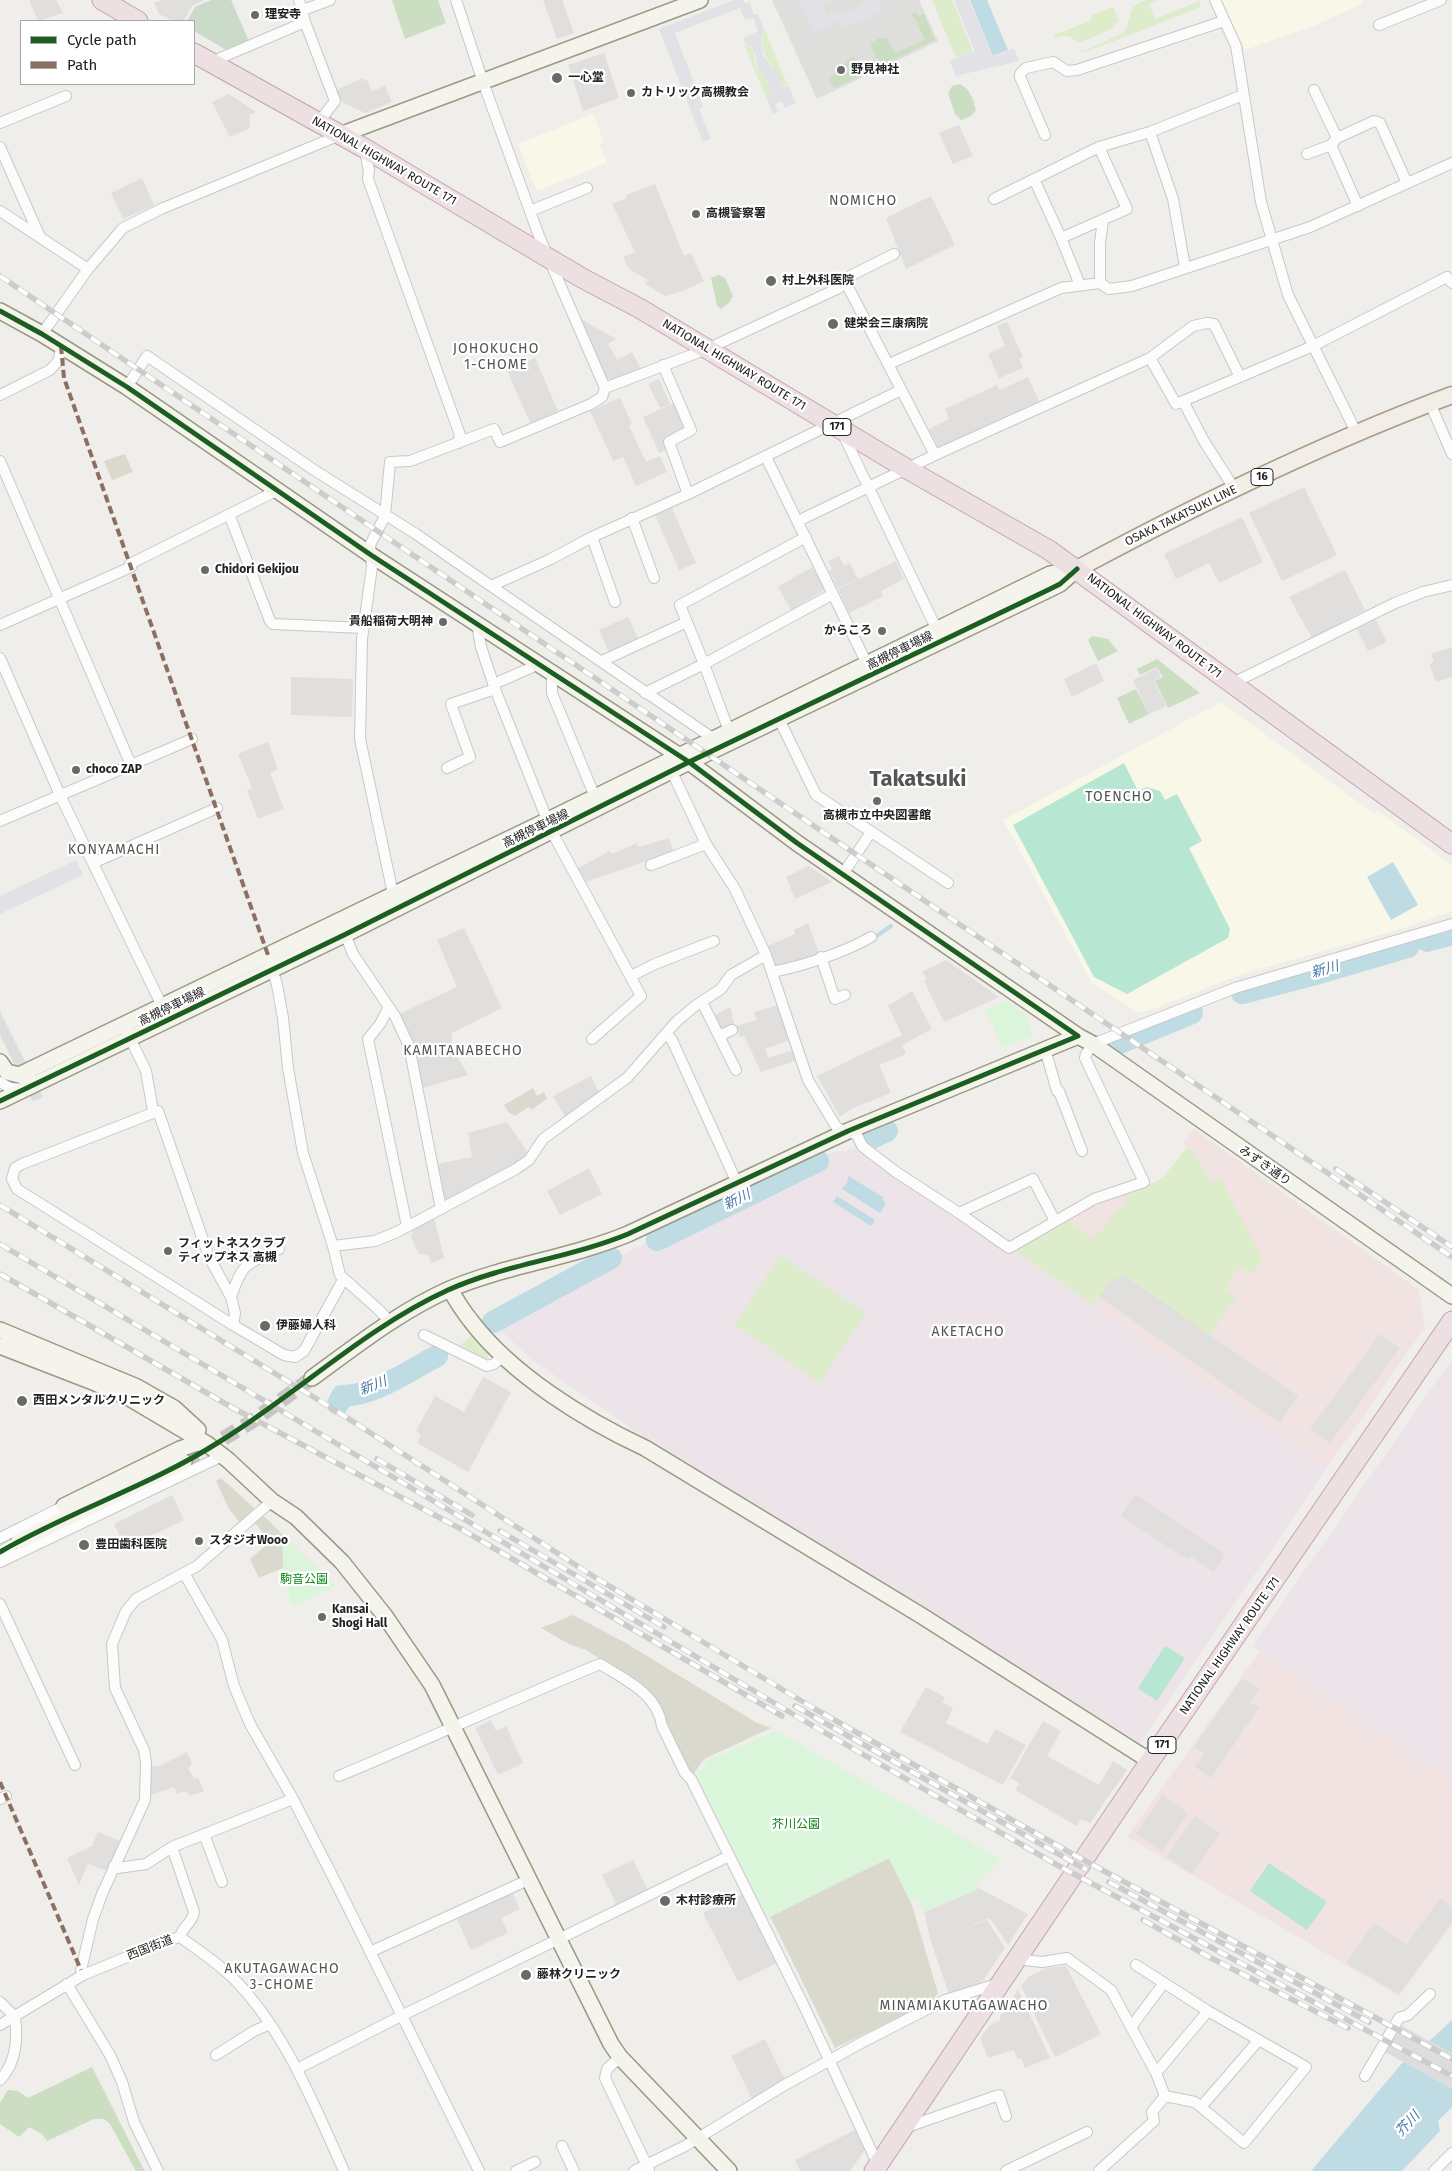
<!DOCTYPE html>
<meta charset="utf-8">
<style>
body{margin:0}
#map{position:relative;width:1452px;height:2171px;overflow:hidden;background:#f0eeeb;font-family:"Fira Sans",sans-serif}
canvas{display:block}
.legend{position:absolute;left:20px;top:20px;width:175px;height:65px;box-sizing:border-box;background:#fff;border:1px solid #a7a7a7;margin:0;padding:6px 9px;list-style:none;font-size:15px;color:#222}
.legend li{display:flex;align-items:center;gap:10px;height:25px}
.legend b{width:25px;border:1px solid #a7a7a7}
</style>
<div id="map">
<canvas width="1452" height="2171"></canvas>
<ul class="legend">
<li><b style="height:6px;background:#1b5e20"></b>Cycle path</li>
<li><b style="height:6px;background:#8d6e63"></b>Path</li>
</ul>
</div>
<script>
const ctx = document.querySelector('canvas').getContext('2d');
ctx.lineJoin = 'round';
function fill(path, color) { ctx.fillStyle = color; ctx.fill(path, 'evenodd'); }
function stroke(path, color, width, dash) { ctx.strokeStyle = color; ctx.lineWidth = width; ctx.lineCap = dash ? 'butt' : 'round'; ctx.setLineDash(dash || []); ctx.stroke(path); }
function drawText(font, color, halo, rows, align = 'center') {
  ctx.font = font + ' "Fira Sans","Noto Sans JP",sans-serif'; ctx.lineWidth = 4.5; ctx.setLineDash([]); ctx.textBaseline = 'middle'; ctx.strokeStyle = halo; ctx.fillStyle = color; for (const [text, x, y, turn = 0] of rows) {
    ctx.save(); ctx.translate(x, y); ctx.rotate((+turn || 0) * Math.PI / 180); ctx.textAlign = isNaN(turn) ? turn : align; if (halo) ctx.strokeText(text, 0, 0); ctx.fillText(text, 0, 0); ctx.restore();
  }
}
fill(new Path2D(`
 M1194,1129l225,161 6,37 -98,141 -314,-218 83,-48 60,-20 9,-7 22,-28 -4,-4z
 M1260,1651l192,130v144l-53,71 -272,-159z`), '#f1e3e1');
fill(new Path2D(`
 M856,1148h5l152,102 314,218 -187,275 -480,-295 -129,-89 -37,-35 118,-64 212,-105z
 M1452,1359v422l-200,-135z`), '#ede4e9');
fill(new Path2D(`
 M1222,0h140l1,3 -47,22 -71,25z
 M593,114l11,28 -4,2 7,19 -70,28 -19,-47z
 M1221,702l152,111 5,-2 74,54v46l-45,16 -165,47 -94,37 -9,2 -47,-30 -89,-163z`), '#f8f7e8');
fill(new Path2D(`
 M772,0h147l19,41 -121,58z`), '#dededc');
fill(new Path2D(`
 M125,454l8,18 -21,8 -8,-19z
 M533,1088l4,8 7,-4 3,7 -16,11 -2,-3 -14,9 -7,-4 -4,-7z
 M221,1478l32,29 1,5 -14,11 -11,-14 -13,-28z
 M260,1516l5,1 17,17 2,31 -1,3 -24,10 -9,-19 19,-16 -4,-8 -12,-14z
 M573,1615l51,27 133,81 14,5 -67,31 -12,17 -44,-86 -62,-40 -17,-6 -28,-16z
 M889,1858l23,47 26,88 -7,9 -96,46 -65,-132z`), '#d9d9cd');
fill(new Path2D(`
 M932,0h20l21,51 -17,7z
 M1146,0h13l-10,4 6,15 44,-18 2,6 -115,45 -9,-1 9,-1 39,-18 8,-26z
 M1113,7l6,13 -6,8 -33,15 -12,-7 -13,1 -1,-2 38,-15 -1,-4z
 M765,30l22,54 -3,2c-8,-20 -29,-31 -19,-56z
 M744,44l8,4c3,7 2,14 5,20 5,11 20,14 10,32z
 M1187,1147l8,5 15,30 10,-5 43,83 -11,15 -13,-8 -14,21 12,8 -27,39 -111,-38 -6,8 -80,-55 54,-31 26,21 24,-29 9,-8 -2,-11 32,-10 9,-7z
 M780,1255l86,58 -47,70 -85,-58z
 M471,1336l17,19v3l-2,1 -26,-14z`), '#ddeccb');
fill(new Path2D(`
 M392,0h46l8,23 -41,16z
 M916,12l2,4 6,-2 11,26 -101,48 -5,-9 23,-23 5,3 6,12 16,-8 -9,-19 9,-6h8l9,15 29,-13 -10,-22 -4,-2 1,-3z
 M960,84c11,6 13,15 16,26l-5,6 -10,4 -6,-6 -7,-21 4,-7z
 M719,275l6,3 8,18 -3,6 -9,7 -4,-3 -6,-28z
 M1092,636l16,3 10,12 -20,10 -10,-21z
 M1157,659l43,34 -32,15 -13,-27 8,-4 -6,-10 -17,8 -3,-6z
 M1136,689l13,25 -20,10 -12,-26z
 M92,2067l52,103 1,1h-9l-26,-47 -6,-5h-10l-47,22 -5,-7 -13,-7 -10,10 -19,-13v-21l8,-13 10,1 10,7z`), '#cbdec1');
fill(new Path2D(`
 M211,0h20l18,41 -21,10 -34,-20v-10h-7l8,-14z`), '#cadbca');
fill(new Path2D(`
 M1006,1001l18,13 9,22 -27,10h-4l-13,-30 -2,1 -2,-3 2,-4z
 M282,1534l54,52 -44,21 -9,-39z
 M776,1731l224,128 -25,27 2,4 -54,21 -3,-13 -9,4 -22,-44 -125,62 -70,-141 13,-18z`), '#daf5da');
fill(new Path2D(`
 M1124,763l14,28 9,-4 13,4 5,9 12,-6 25,47 -13,7 41,81 -2,9 -101,56 -33,-17 -81,-152z
 M1165,1646l20,12 -28,43 -19,-13z
 M1269,1863l58,39 -20,28 -57,-39z`), '#b7e6d2');
fill(new Path2D(`
 M29,0h27l7,13 -25,8z
 M162,0h43l-13,6 -8,15h-11l-14,-7 -5,-11z
 M543,0h19l12,33 -17,6z
 M604,53l15,45 -36,13 -15,-46z
 M363,78l1,3 3,-1 5,11 13,-5 7,16 -27,11 -23,-11 -6,-12z
 M229,94l27,18 -7,3 1,13 -20,9 -18,-35z
 M959,125l14,31 -20,8 -14,-31z
 M142,178l12,27 -31,14 -12,-26z
 M655,184l29,72 7,-3 13,28 -24,11 -15,4 -20,-12 3,-4 -19,-11 -6,-12 12,-5 -23,-48 15,-6 -1,-3z
 M931,196l24,49 -49,24 -20,-51z
 M581,319l35,20 -8,5 9,16 15,-8 9,17 -27,11 -10,-2z
 M1007,322l16,35 -4,2 4,9 -24,10 -11,-24 17,-8 -8,-20z
 M535,358l23,53 -28,12 -23,-53z
 M1028,377l11,24 -101,46 -9,-18 20,-10 -4,-10 52,-24 3,5z
 M659,379l11,25 -10,4 -12,-24z
 M620,398l12,26 -3,2 17,36 14,-6 7,16 -31,14 -13,-29 -10,4 -23,-50z
 M674,403l12,26 -22,10 4,10 -9,4 -16,-36z
 M1304,487l33,68 -55,26 -33,-68z
 M672,508l24,55 -17,7 -24,-55z
 M1242,517l21,45 -44,21 -10,-20 -33,16 -12,-25z
 M839,556l5,10 6,-3 8,16 -20,9 -9,-17 3,-2 -4,-8z
 M896,561l8,18 -23,12 2,5 -34,17 -11,-24z
 M812,567l14,22 -35,21 -13,-23z
 M1345,570l20,40 -53,28 -23,-41z
 M628,617l10,21 -29,14 -10,-22z
 M1376,620l11,22 -19,9 -11,-22z
 M1452,647v30l-16,5 -7,-18 5,-2 -3,-8z
 M1096,663l8,18 -32,16 -8,-18z
 M1157,668l4,9 -7,4 12,25 -17,8 -16,-34z
 M291,677l62,2 -1,38 -61,-2z
 M268,742l10,27 -8,4 14,36 -26,10 -11,-29 5,-2 -14,-34z
 M669,838l5,14 -92,31 -6,-14 34,-18 2,3 25,-11 2,4z
 M809,866l23,16 -37,17 -9,-22z
 M808,923l11,31 -42,13 -3,-2 -6,-19 27,-12 -1,-4z
 M464,928l38,80 -50,25v14l16,28 -45,13 -11,-45 -13,-29 58,-27 -20,-47z
 M946,960l53,37 -55,25 -20,-41 3,-2 -5,-7z
 M912,991l20,38 -30,16 4,9 -27,11 12,28 -40,16 -11,8 -23,-41 85,-41 -14,-29z
 M779,1005l11,35 -25,9 3,9 25,-8 2,11 -34,11 -17,-36 -4,1 -4,-11 21,-6 -3,-8z
 M730,1007l4,17 -9,5 -6,-2 -6,-11z
 M591,1076l9,18 -34,24 -13,-22z
 M507,1122l21,31 -11,11 -67,38 -6,-4 -7,-34 35,-7 -4,-24z
 M589,1168l13,26 -42,21 -13,-24z
 M434,1217l10,41 -12,5 -4,-8 -9,-1 -8,-17 3,-11z
 M1122,1274l176,122 -18,27 -181,-126 13,-19 5,3z
 M1380,1334l20,14 -70,95 -20,-14z
 M483,1377l28,15 -43,80 -51,-29 4,-8 -5,-4 19,-35 29,16z
 M1135,1494l90,60 -11,18 -24,-16 -2,4 -67,-44z
 M172,1495l12,25 -58,28 -12,-24z
 M1242,1678l17,11 -9,13 9,6 -48,70 -16,-11 9,-13 -10,-7z
 M926,1687l19,10 -3,5 11,6 -7,15 42,21 7,-15 31,16 -23,40 -103,-53z
 M491,1720l5,11 10,-5 17,37 -25,12 -23,-47z
 M1043,1721l18,10 -14,25 52,29 14,-24 14,9 -37,53 -9,-4 -4,7 -62,-36 4,-7 -9,-5z
 M187,1752l5,12 -4,4 6,11 4,-1 6,13 -15,5 -3,-5 -9,3 -3,-7 -26,9 2,-30h9z
 M1162,1795l26,18 -26,39 -26,-18z
 M1195,1816l25,18 -28,40 -25,-18z
 M98,1832l22,9 -13,30 -19,-7 -9,21 -12,-27 25,-12z
 M633,1860l15,30 -31,15 -15,-30z
 M976,1887l52,27 -20,31 -18,-27 -43,17 40,-15 18,28 -23,34 -33,12 -18,-52 -7,-30 53,-22z
 M511,1889l9,20 -19,9 7,15 -37,17 -16,-35z
 M742,1894l35,69 -39,19 -35,-69z
 M1440,1898l12,9v15l-53,72 -53,-31 28,-40 33,21z
 M1066,1966l35,68 -46,23 -34,-71 7,-9 19,-9z
 M1018,1989l32,69 -25,10 -4,-10 -4,1 -3,-9 -26,8 -8,-20 10,-13 11,-5 -1,-3z
 M765,2039l21,43 -34,17 -21,-43z
 M855,2130l10,20 -15,21h-50l-5,-11z`), '#e0dfde');
fill(new Path2D(`
 M734,0h9l2,4 4,-2 5,13 4,-1 6,15 -3,11 2,15 8,12 7,5 6,15 4,-2 8,18 -11,5 -3,-7 -7,3 3,7 -5,3 -6,-14 3,-7 -2,-12 -10,-11 -3,-17 -3,-5 -7,-5 -2,-5 15,-7 -5,-13 -8,2 -5,-12 -65,25 28,74 -4,2 12,30 -8,3 -44,-113z
 M798,0h34l-10,4 5,12 13,-6 2,4 21,-9 -1,-3 5,-2h12l4,11 -40,18 -4,-9 -26,13z
 M954,0h15l24,57 21,-9 5,13 -63,15 -6,-15 25,-10z
 M76,860l7,15 -83,39v-18z`), '#e2e1e5');
fill(new Path2D(`
 M970,0h17l21,50 -15,6z
 M1393,862l25,43 -27,15 -24,-43z
 M849,1176l35,22 -2,2 4,3 -6,10 -38,-24 6,-7 -1,-1z
 M837,1196l38,24 -4,6 -38,-24z
 M1452,2020v87l-14,14 2,10 -38,40h-91l98,-116 16,-10z`), '#bfdbe3');
fill(new Path2D(`
 M0,1011l43,86 -10,5 -33,-67z
 M1400,2025l52,28v36l-67,-37z`), '#dedddd');
stroke(new Path2D(`
 M872,939l19,-13`), '#bfdbe3', 4);
stroke(new Path2D(`
 M1427,941l25,-7
 M1242,993l74,-19 92,-27
 M1117,1044l75,-31
 M865,1141l22,-10
 M657,1240l161,-79
 M493,1322l118,-64
 M338,1404l4,-8c34,-1 66,-25 95,-40`), '#bfdbe3', 22);
stroke(new Path2D(`
 M184,1462l67,-40 61,-44`), '#c7c5c3', 15, [15, 8]);
const street = new Path2D(`
 M299,0l6,22 30,79 -17,22
 M1215,0l21,46 25,156 27,93 68,137
 M303,10l27,-10
 M1379,25l62,-25
 M211,62l94,-40
 M1314,90l23,48
 M0,123l66,-27
 M1150,132l23,67 12,68
 M1045,135l-25,-58v-3l6,-6 27,-6 14,9 10,-1 147,-49
 M0,147l40,90
 M364,148l5,22 -1,9 92,256 -2,8
 M1307,154l24,-9
 M1034,179l27,59 19,47
 M994,199l105,-52 51,-15 93,-37
 M1358,206l-27,-61 6,-7 37,-17 6,2 27,60
 M0,211l88,58
 M530,211l57,-23
 M1061,238l66,-29 -28,-62
 M845,281l90,174
 M1100,283v-40l3,-23
 M42,334l46,-65 35,-41 38,-19 179,-74
 M1150,358l43,-32 14,-3 7,1 26,53
 M889,364l172,-76 39,-5 9,6 23,-3 178,-59 142,-64
 M663,365l28,65 -22,12 19,52
 M127,387l20,-31 167,114 102,64 75,52 60,-27 41,-22 96,-43 213,-104
 M605,388l102,-39 132,-61 13,-13 42,-21
 M0,395l50,-25 9,-10 2,-14
 M1183,401l21,40 31,49
 M1430,403l22,51
 M842,432l95,198
 M766,457l101,207
 M0,461l131,304
 M229,514l41,107 3,3 90,4
 M632,518l22,60
 M798,521l137,-66 215,-97 26,46 137,-58 134,-69 5,6
 M592,537l23,65
 M130,564l146,-73
 M491,586l223,153
 M477,624l4,23 14,42 57,143 89,164 -49,43
 M0,625l131,-58
 M0,658l60,137 102,211
 M602,661l85,-39
 M552,675v18l43,104
 M494,684l43,-19
 M1231,684l164,-81 28,-11 29,-7
 M645,693l59,-29 -24,-59 126,-68
 M777,715l39,80 132,88
 M729,731l-25,-67 129,-70
 M675,766l-3,6 34,72 29,45 31,66 42,125 29,48 20,7 5,11 34,26 63,41 74,-34 22,42
 M447,768l23,-11 -19,-53 44,-15
 M0,821l192,-82
 M93,863l124,-55
 M651,865l55,-21
 M843,874l28,-42
 M393,894l-33,-155 2,-100 10,-72 -2,-22 15,-29 5,-54 20,-1 84,-32 6,13 91,-38 11,-7 3,-9 -66,-152 -56,-154 -27,-82
 M343,929l10,25 42,62 14,30 32,163
 M821,957l14,42 10,-4
 M271,964l6,21 6,33 5,50 15,85 30,93 7,29 39,35 11,12
 M772,972c31,-6 71,-19 99,-35
 M631,976l24,-12 59,-23
 M702,1002l34,68
 M389,1007l-9,17 -12,15 39,187
 M128,1034l18,37 7,40
 M666,1034l6,6 65,143
 M719,1036l13,-6
 M1045,1049l12,42h2l23,60
 M0,1082l10,6 13,1
 M959,1213l50,35 85,-49 50,-17 -59,-124 1,-4 7,-10 142,-56 217,-64
 M333,1246l42,-5 22,-9 119,-63 13,-9 14,-21 84,-61 50,-57 18,-15 26,-17 10,-14 35,-20
 M231,1297c12,-36 15,-32 48,-48
 M233,1325l-216,-136 -5,-10 3,-11 7,-4 136,-53 51,146 22,40 4,16 -2,12 51,30 11,2 9,-6 39,-71
 M424,1335l63,31 7,-2 9,-8
 M0,1538l64,-32
 M0,1552l19,-11
 M0,1562l222,-106
 M184,1573l38,67 12,46 16,38 43,75 43,84 143,288
 M0,1604l75,161
 M339,1776c87,-36 173,-76 261,-112 25,16 57,29 62,62l23,47 6,6 113,227 74,159
 M0,1799l6,-3
 M204,1834l18,48
 M172,1847l22,65c-2,12 -11,13 -14,25
 M114,1866l4,2 28,-4 26,-17 121,-48
 M370,1952l158,-72
 M1017,1959l25,3 25,-4 44,32 45,83 9,23
 M1136,1965l72,46 98,56 -62,76 -49,-41 -30,-6
 M83,1975l-2,-5 12,-51 9,-25 43,-94 1,-37 -2,-13 -29,-62 -3,-44 14,-33 10,-12 61,-33 75,-65
 M67,1984l43,71 12,27 12,40 24,49
 M0,2002l15,15
 M0,2025l83,-50 83,-34 14,-4c18,13 38,26 54,42 52,53 80,126 110,192
 M1131,2027l33,-44
 M216,2055l38,-24 16,-7
 M620,2057l-13,12 -2,9 44,92
 M297,2069l106,-54 326,-159
 M1156,2073l52,-62
 M1365,2076l34,-58 9,-3 22,-21
 M0,2080c16,-17 18,-41 15,-63
 M1201,2107l57,-66
 M907,2127l92,-32 7,21
 M562,2146l12,25
 M516,2171l19,-9
 M634,2171l51,-25 98,-60 78,-43 84,-43 52,-16
 M1006,2171l81,-39
 M1099,2171l55,-50 -2,-9 13,-16
 M1434,2171l18,-18`);
const secondary = new Path2D(`
 M340,135l360,-135
 M0,311l42,23 85,53 244,168 318,207 108,81 281,193 -230,95 -220,103c-58,24 -121,31 -178,55 -50,22 -94,57 -138,89
 M1078,1036l15,8 359,252
 M0,1062l7,10 20,5
 M19,1075l529,-255 502,-246 26,-5
 M0,1101l344,-166 345,-173 361,-173 10,-5 17,-15
 M450,1289c6,11 13,22 21,32 41,54 114,99 174,127l277,168 228,145
 M0,1330l137,57 37,21 24,22
 M0,1346l93,36 38,17 76,45 21,16 44,41 24,16 46,45 43,54 47,69 179,359 9,13 109,114
 M64,1506l116,-57 17,-6 10,1
 M19,1541l165,-79`);
const primary = new Path2D(`
 M1077,569c121,-65 246,-126 375,-174`);
const highway = new Path2D(`
 M102,0l36,21
 M194,53l170,95 218,130 57,30 268,161 142,81 403,294
 M874,2171l276,-410 302,-440`);
stroke(street, '#c9c8c7', 12);
stroke(secondary, '#999a82', 18);
stroke(primary, '#a79c86', 19);
stroke(highway, '#c5a2ac', 21);
stroke(street, '#fdfcfc', 10);
stroke(secondary, '#f4f4ed', 15);
stroke(primary, '#f3ede7', 16);
stroke(highway, '#ece0e2', 19);
const rail = new Path2D(`
 M0,276l1452,981
 M1336,1169l116,78
 M0,1205l338,207 258,166 219,131 254,143 383,207
 M0,1244l808,479 251,143 393,210
 M0,1274l233,134 228,121 321,187
 M377,1459l95,56
 M500,1531l164,96
 M795,1706l292,164
 M1109,1882l260,140
 M1143,1920l68,38 137,70`);
stroke(rail, '#ccc', 5.5);
stroke(rail, '#fff', 4, [11]);
stroke(new Path2D(`
 M61,346l3,32 204,577
 M0,1782l81,188`), '#8d6e63', 4, [8, 4]);
stroke(new Path2D(`
 M0,311l42,23 85,53 244,168 318,207 108,81 281,193 -230,95 -220,103c-58,24 -122,30 -180,56 -83,38 -151,104 -229,152 -69,44 -149,69 -219,110
 M0,1101l344,-166 345,-173 361,-173 10,-5 17,-15`), '#1b5e20', 5);
for (const [x, y, r, color] of [
 [255,15,5,"#6a6968"],
 [841,70,5,"#6a6968"],
 [557,78,6,"#6a6968"],
 [631,93,5,"#6a6968"],
 [696,214,5,"#6a6968"],
 [771,281,6,"#6a6968"],
 [833,324,6,"#6a6968"],
 [205,570,5,"#6a6968"],
 [443,622,5,"#6a6968"],
 [882,631,5,"#6a6968"],
 [76,770,5,"#6a6968"],
 [877,801,5,"#6a6968"],
 [168,1251,5,"#6a6968"],
 [265,1326,6,"#6a6968"],
 [22,1401,6,"#6a6968"],
 [199,1541,5,"#6a6968"],
 [84,1545,6,"#6a6968"],
 [322,1617,5,"#6a6968"],
 [665,1901,6,"#6a6968"],
 [526,1975,6,"#6a6968"]
]) { const dot = new Path2D(); dot.arc(x, y, r, 0, 2 * Math.PI); ctx.fillStyle = color; ctx.fill(dot); stroke(dot, '#fff', 2); }
for (const [x, y, w] of [
 [837,427,28],
 [1262,477,22],
 [1162,1745,28]
]) { const box = new Path2D(); box.roundRect(x - w / 2, y - 8.5, w, 17, 4); ctx.fillStyle = '#fff'; ctx.fill(box); stroke(box, '#222', 1); }
drawText('bold 11px', '#222', null, [
 ["171",837,427],
 ["16",1262,477],
 ["171",1162,1745]
]);
drawText('bold 12px', '#222', '#fff', [
 ["理安寺",265,15],
 ["野見神社",851,70],
 ["一心堂",568,78],
 ["カトリック高槻教会",641,93],
 ["高槻警察署",706,214],
 ["村上外科医院",782,281],
 ["健栄会三康病院",844,324],
 ["Chidori Gekijou",215,570],
 ["貴船稲荷大明神",433,622,"right"],
 ["からころ",872,631,"right"],
 ["choco ZAP",86,770],
 ["高槻市立中央図書館",877,816,"center"],
 ["フィットネスクラブ",178,1244],
 ["ティップネス 高槻",178,1258],
 ["伊藤婦人科",276,1326],
 ["西田メンタルクリニック",33,1401],
 ["スタジオWooo",209,1541],
 ["豊田歯科医院",95,1545],
 ["Kansai",332,1610],
 ["Shogi Hall",332,1624],
 ["木村診療所",676,1901],
 ["藤林クリニック",537,1975]
], 'left');
drawText('12px', '#222', '#fff', [
 ["NATIONAL HIGHWAY ROUTE 171",384,161,30],
 ["NATIONAL HIGHWAY ROUTE 171",734,365,31],
 ["OSAKA TAKATSUKI LINE",1181,516,-26],
 ["NATIONAL HIGHWAY ROUTE 171",1154,626,37],
 ["高槻停車場線",900,651,-26],
 ["高槻停車場線",536,829,-26],
 ["高槻停車場線",172,1007,-26],
 ["みずき通り",1265,1166,35],
 ["NATIONAL HIGHWAY ROUTE 171",1230,1646,-55],
 ["西国街道",150,1948,-21]
]);
drawText('12px', '#0c8416', '#fff', [
 ["駒音公園",304,1580],
 ["芥川公園",796,1825]
]);
ctx.letterSpacing = '1px';
drawText('14px', '#555', '#fff', [
 ["NOMICHO",863,201],
 ["JOHOKUCHO",496,349],
 ["1-CHOME",496,365],
 ["TOENCHO",1119,797],
 ["KONYAMACHI",114,850],
 ["KAMITANABECHO",463,1051],
 ["AKETACHO",968,1332],
 ["AKUTAGAWACHO",282,1969],
 ["3-CHOME",282,1985],
 ["MINAMIAKUTAGAWACHO",964,2006]
]);
ctx.letterSpacing = '0px';
drawText('italic 14px', '#4a7aab', '#fff', [
 ["新川",1325,970,-16],
 ["新川",737,1200,-26],
 ["新川",373,1386,-21],
 ["芥川",1408,2124,-47]
]);
drawText('bold 22px', '#555', '#fff', [
 ["Takatsuki",918,780]
]);
</script>
